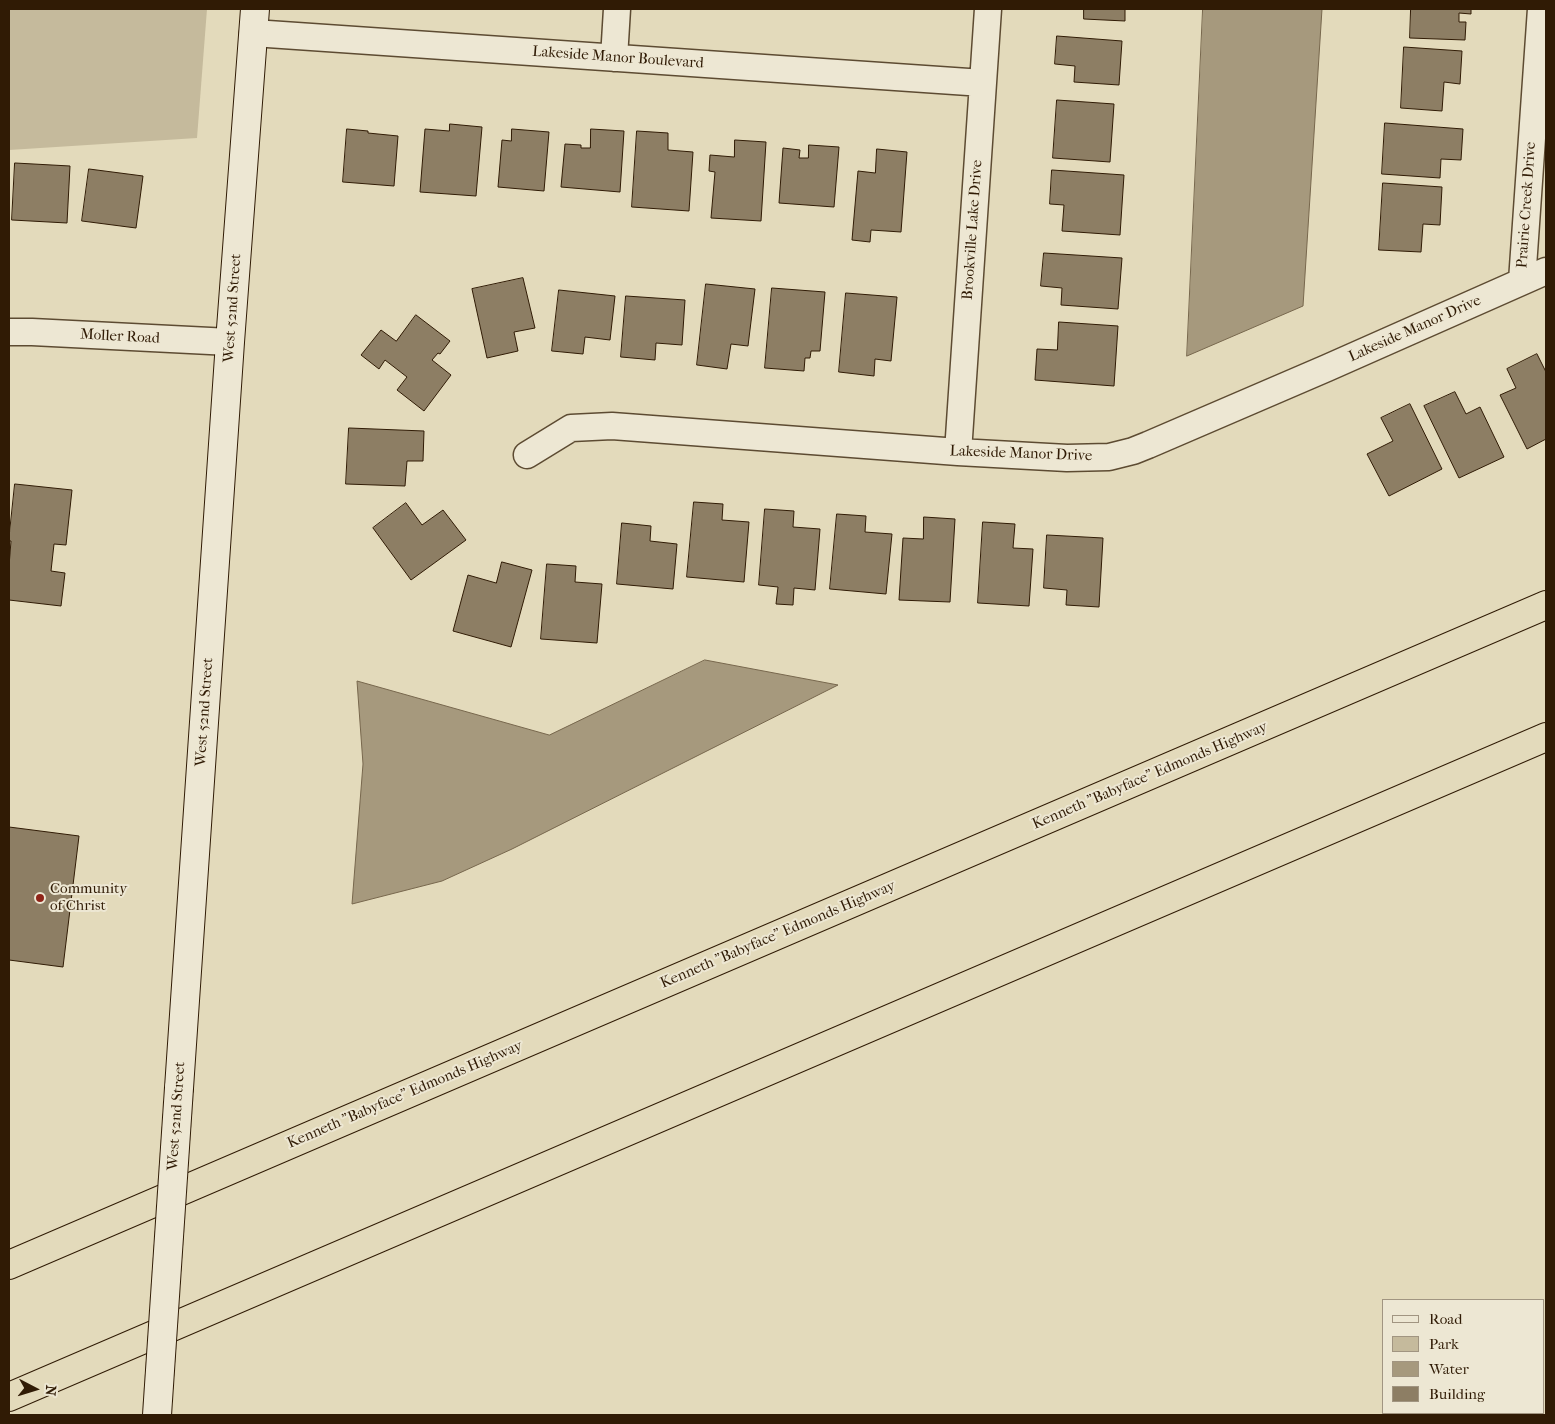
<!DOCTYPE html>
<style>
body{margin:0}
#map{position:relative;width:1555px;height:1424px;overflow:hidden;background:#e3dabb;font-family:"IM FELL French Canon",serif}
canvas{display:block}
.frame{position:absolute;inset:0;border:10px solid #301b05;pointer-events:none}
.legend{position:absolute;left:1382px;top:1299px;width:162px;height:115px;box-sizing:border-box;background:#ede7d3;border:1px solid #a19581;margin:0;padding:6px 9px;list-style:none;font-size:15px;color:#301b05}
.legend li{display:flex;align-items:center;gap:10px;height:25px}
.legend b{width:25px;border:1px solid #a19581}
.north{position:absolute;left:10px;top:1364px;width:50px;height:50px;-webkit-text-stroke:4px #ede7d3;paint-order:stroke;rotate:95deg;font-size:14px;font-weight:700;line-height:20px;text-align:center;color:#301b05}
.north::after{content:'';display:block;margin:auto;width:18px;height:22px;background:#301b05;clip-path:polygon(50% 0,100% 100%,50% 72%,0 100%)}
</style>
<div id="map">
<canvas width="1555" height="1424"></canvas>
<div class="frame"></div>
<ul class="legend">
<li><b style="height:6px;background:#ede7d3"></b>Road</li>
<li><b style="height:14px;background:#c5ba9c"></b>Park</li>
<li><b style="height:14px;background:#a6997d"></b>Water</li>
<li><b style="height:14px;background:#8d7e64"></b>Building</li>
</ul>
<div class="north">N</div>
</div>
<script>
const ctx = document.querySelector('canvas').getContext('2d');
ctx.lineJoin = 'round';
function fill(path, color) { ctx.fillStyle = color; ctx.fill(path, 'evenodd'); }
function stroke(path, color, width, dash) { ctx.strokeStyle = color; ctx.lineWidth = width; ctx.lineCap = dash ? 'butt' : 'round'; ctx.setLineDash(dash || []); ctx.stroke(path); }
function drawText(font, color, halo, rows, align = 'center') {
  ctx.font = font + ' "IM FELL French Canon",serif'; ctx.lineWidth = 4; ctx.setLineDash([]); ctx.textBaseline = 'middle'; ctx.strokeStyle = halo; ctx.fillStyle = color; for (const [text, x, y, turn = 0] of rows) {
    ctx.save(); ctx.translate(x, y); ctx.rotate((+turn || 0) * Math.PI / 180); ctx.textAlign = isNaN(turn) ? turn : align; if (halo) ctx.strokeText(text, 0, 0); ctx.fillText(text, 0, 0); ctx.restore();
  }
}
fill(new Path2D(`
 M9,9h198l-10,129 -188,12z`), '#c5ba9c');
const water = new Path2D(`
 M1203,9h119l-19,297 -116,50z
 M705,660l133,25 -326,164 -70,32 -90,23 11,-140 -6,-83 192,54z`);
fill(water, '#a6997d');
stroke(water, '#77674d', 1);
const building = new Path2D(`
 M1084,9h41v12l-41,-2z
 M1411,9h60v5l-12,-1v9h7l-1,18 -55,-2z
 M1057,36l65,5 -3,44 -45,-3 1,-16 -20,-2z
 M1404,47l58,4 -2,33 -16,-2 -2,29 -41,-3z
 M1057,100l57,4 -4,58 -57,-4z
 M1385,123l78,6 -2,31 -20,-1 -1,19 -58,-4z
 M450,124l32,3 -6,69 -56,-4 5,-63 24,2z
 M347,129l21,2v2l30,3 -4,50 -51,-4z
 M512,129l37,3 -5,59 -46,-4 4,-47 9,1z
 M591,129l33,2 -4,61 -59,-5 4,-43 16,1v3h9z
 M637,131l31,2v17l25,2 -4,59 -57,-4z
 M735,140l31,2 -5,79 -50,-3 4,-46 -6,-1 1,-16 24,2z
 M809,145l30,2 -5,60 -55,-4 4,-55 17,2 -1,8h9z
 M877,149l30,3 -6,80 -30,-2 -1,12 -18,-2 6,-69 17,2z
 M15,163l55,3 -3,57 -55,-3z
 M89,169l54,7 -7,52 -54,-7z
 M1052,170l72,5 -4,60 -58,-4 2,-26 -14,-1z
 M1383,183l59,4 -2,38 -17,-1 -2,28 -42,-2z
 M1044,253l78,5 -4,51 -57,-4 1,-17 -21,-2z
 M523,278l12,50 -21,4 4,19 -31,7 -15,-69z
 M706,284l49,5 -7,57 -17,-2 -4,25 -30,-4z
 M772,288l53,4 -5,59h-9l-1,7h-5l-1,13 -39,-3z
 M559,290l56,6 -5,44 -25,-3 -2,17 -31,-3z
 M846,293l51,4 -6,64 -16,-2 -1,17 -35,-4z
 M626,296l59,4 -3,45 -26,-2 -1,17 -34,-3z
 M416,315l34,26 -10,13 -2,-1 -6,7 19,15 -27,36 -27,-21 10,-13 -22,-17 -6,9 -18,-14 20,-25 15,11z
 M1059,322l59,4 -4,60 -79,-6 2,-31 20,1z
 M1537,354l9,18v67l-19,10 -27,-54 16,-7 -9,-19z
 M1455,392l11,22 14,-7 24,50 -45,21 -35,-72z
 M1410,404l32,65 -53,27 -22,-42 26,-13 -12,-23z
 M349,428l75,3 -1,30h-16l-2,25 -59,-2z
 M15,484l57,6 -6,55 -12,-1 -3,27 14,2 -4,33 -52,-6v-34l2,-25h-2z
 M694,502l29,2 -1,16 27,2 -5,60 -57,-5z
 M406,503l16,22 21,-15 23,30 -55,40 -38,-52z
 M765,509l29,2 -1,16 27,2 -5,61 -21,-2 -1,17 -17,-1 2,-17 -19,-2z
 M837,514l29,2 -1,16 27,2 -6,60 -56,-5z
 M924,517l31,2 -5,83 -51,-2 4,-62 20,1z
 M983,522l32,2 -2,24 20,1 -4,57 -51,-3z
 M622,523l29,3 -1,15 27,3 -4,45 -56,-5z
 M1047,535l56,3 -4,69 -33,-2 1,-15 -23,-2z
 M502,562l30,8 -21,77 -58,-16 15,-56 28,8z
 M547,564l29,2 -1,16 27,2 -5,59 -56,-4z
 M9,827l70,9 -16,131 -54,-7z`);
fill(building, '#8d7e64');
stroke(building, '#301b05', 1);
const street = new Path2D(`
 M253,33l730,50
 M614,58l3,-49
 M1522,281l19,-272
 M9,332h23l198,10
 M958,452l30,-443
 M527,455l44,-27 41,-2 346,26 109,6 42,-1 24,-6 15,-6 179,-77 219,-97`);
const secondary = new Path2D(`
 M179,1088l51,-746 25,-333`);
const highway = new Path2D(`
 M9,1265l1537,-660
 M9,1397l1537,-660`);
stroke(street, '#5d4b32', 29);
stroke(secondary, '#301b05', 30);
stroke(highway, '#301b05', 30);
stroke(street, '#ede7d3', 26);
stroke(secondary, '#ede7d3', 28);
stroke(highway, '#e3dabb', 28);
const secondaryBridge = new Path2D(`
 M157,1415l22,-327`);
stroke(secondaryBridge, '#301b05', 30, []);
stroke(secondaryBridge, '#ede7d3', 28);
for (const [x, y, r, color] of [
 [40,898,5,"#8f2418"]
]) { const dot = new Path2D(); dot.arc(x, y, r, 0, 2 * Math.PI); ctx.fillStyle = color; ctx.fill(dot); stroke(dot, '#ede7d3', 2); }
drawText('15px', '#301b05', '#ede7d3', [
 ["Lakeside Manor Boulevard",618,58,4],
 ["Prairie Creek Drive",1527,205,-86],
 ["Brookville Lake Drive",973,230,-86],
 ["West 52nd Street",233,308,-86],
 ["Lakeside Manor Drive",1415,329,-24],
 ["Moller Road",120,337,3],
 ["Lakeside Manor Drive",1021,454,2],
 ["West 52nd Street",205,712,-86],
 ["Kenneth \"Babyface\" Edmonds Highway",1150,776,-23],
 ["Kenneth \"Babyface\" Edmonds Highway",778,935,-23],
 ["Kenneth \"Babyface\" Edmonds Highway",405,1095,-23],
 ["West 52nd Street",177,1116,-86]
]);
drawText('15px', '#301b05', '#ede7d3', [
 ["Community",50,889],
 ["of Christ",50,906]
], 'left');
</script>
